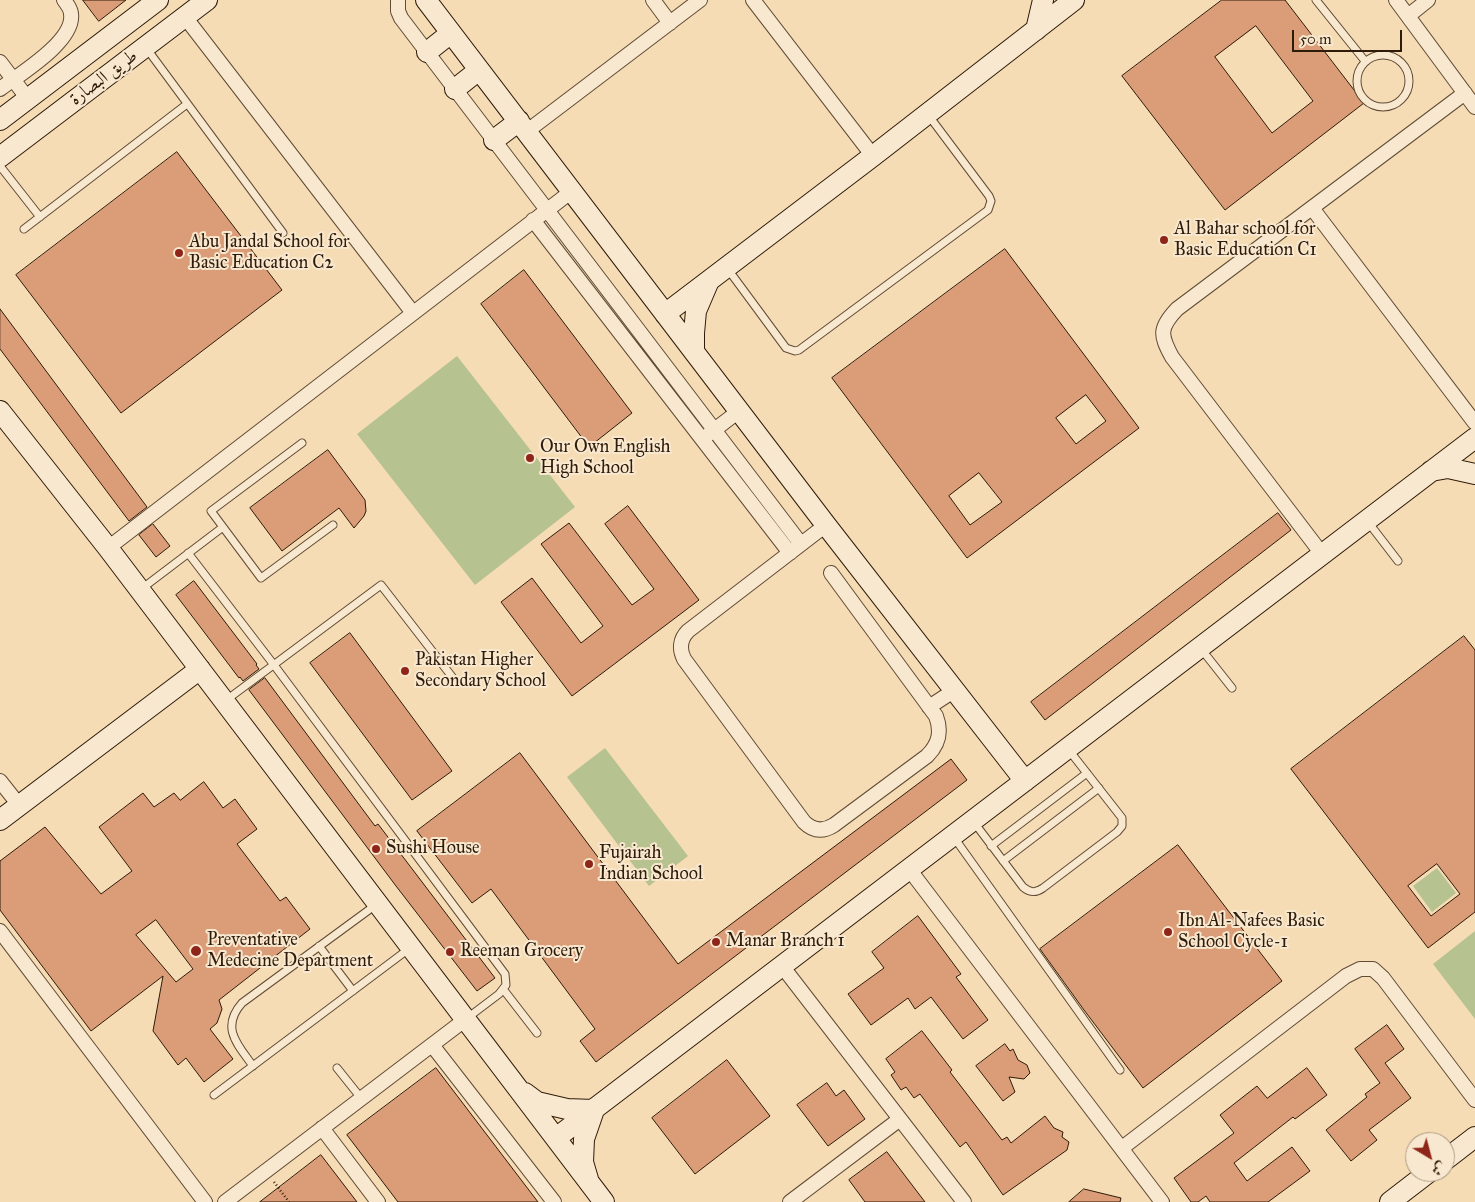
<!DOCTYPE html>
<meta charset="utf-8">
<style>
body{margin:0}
#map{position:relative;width:1475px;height:1202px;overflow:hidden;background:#f5dcb5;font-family:"IM FELL Great Primer",Amiri,serif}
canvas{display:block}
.north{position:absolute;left:1405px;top:1132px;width:50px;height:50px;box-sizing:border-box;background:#f8e8cf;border:1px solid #a89680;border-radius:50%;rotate:143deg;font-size:14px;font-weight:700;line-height:20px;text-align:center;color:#2f1b09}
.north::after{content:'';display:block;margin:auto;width:18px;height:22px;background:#8f2418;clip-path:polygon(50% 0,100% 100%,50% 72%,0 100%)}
.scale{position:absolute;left:1292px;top:30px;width:110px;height:22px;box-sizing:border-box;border:2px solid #2f1b09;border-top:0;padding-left:6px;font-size:15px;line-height:18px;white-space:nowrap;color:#2f1b09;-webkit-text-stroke:4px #f8e8cf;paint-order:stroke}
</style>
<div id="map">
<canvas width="1475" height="1202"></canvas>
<div class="north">ش</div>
<div class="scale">50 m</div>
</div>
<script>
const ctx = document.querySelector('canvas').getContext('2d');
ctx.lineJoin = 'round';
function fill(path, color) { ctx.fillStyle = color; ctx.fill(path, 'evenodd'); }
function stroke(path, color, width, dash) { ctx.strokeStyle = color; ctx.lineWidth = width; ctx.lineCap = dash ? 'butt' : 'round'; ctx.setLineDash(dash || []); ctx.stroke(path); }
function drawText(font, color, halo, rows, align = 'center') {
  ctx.font = font + ' "IM FELL Great Primer",Amiri,serif'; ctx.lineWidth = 4; ctx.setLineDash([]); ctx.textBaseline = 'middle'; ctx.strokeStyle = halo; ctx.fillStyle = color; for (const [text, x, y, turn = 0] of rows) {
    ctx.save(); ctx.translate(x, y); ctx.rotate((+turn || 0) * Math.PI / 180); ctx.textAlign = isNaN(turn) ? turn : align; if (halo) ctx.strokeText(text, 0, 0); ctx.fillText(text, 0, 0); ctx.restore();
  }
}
fill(new Path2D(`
 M457,356l118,151 -100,78 -118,-151z
 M605,748l83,108 -39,30 -82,-109z
 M1437,868l19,25 -24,19 -19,-26z
 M1475,931v88l-42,-55z`), '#b7c291');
const building = new Path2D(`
 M83,0h43l-27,21z
 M1222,0h63l79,103 -139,107 -103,-134zM1256,26l57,75 -41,32 -57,-76z
 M177,152l105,138 -161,123 -105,-138z
 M1005,249l134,179 -172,130 -135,-180zM1086,395l20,26 -30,23 -20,-26zM979,473l23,29 -32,23 -21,-29z
 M524,270l108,143 -43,34 -108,-143z
 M0,309l147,198 -18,14 -129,-172z
 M328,450l37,50 1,11 -2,5 -10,12 -15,-20 -57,43 -32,-43z
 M628,506l71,94 -127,96 -71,-94 31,-24 49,65 22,-17 -62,-82 28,-21 63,82 22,-16 -49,-65z
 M1278,513l13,17 -246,190 -14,-18z
 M153,524l17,22 -14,11 -17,-22z
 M194,581l63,83 -1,1 3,4 -16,12 -3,-4 -1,1 -63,-83z
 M350,633l102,138 -40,29 -102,-137z
 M1464,636l11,14v262l-47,36 -137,-179zM1437,864l23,30 -29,22 -23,-30z
 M265,678l110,148 3,-2 117,154 -18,13 -81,-105 -147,-196z
 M520,753l158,211 273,-205 16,21 -371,282 -16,-21 15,-12 -104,-140 -19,14 -55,-72z
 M204,782l19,26 12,-9 22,30 -20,15 43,57 6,-4 24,32 -91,71 3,9 -5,14 -7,6 23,30 -29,23 -18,-24 -8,7 -25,-34 10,-55 -72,55 -91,-121v-49l45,-34 56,67 31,-23 -33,-44 44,-34 11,14 20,-14 6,7zM156,920l37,49 -17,13 -40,-47z
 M1178,845l104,136 -139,107 -59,-78 -44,-61z
 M918,916l43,58 -5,3 32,43 -25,19 -32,-42 -16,12 -7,-11 -37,27 -23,-31 36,-26 -12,-16z
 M1387,1025l17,24 -19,14 26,35 -42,32 8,10 -26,21 -25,-31 41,-33 -2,-3 15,-11 -25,-34z
 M922,1031l30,39 -2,2 52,68 5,-3 4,6 34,-27 9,12 9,4 -1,5 7,5 -2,8 -64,45 -37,-53 -6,5 -40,-53 -6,4 -8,-11 -5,3 -10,-15 4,-3 -9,-13z
 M1005,1044l5,7 3,-2 5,11 9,5 3,8 -6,6 -15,-2 6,15 -12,9 -27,-35z
 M727,1060l43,56 -75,58 -43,-56z
 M436,1068l102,134h-140l-51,-67z
 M1307,1068l20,27 -32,24 -2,-2 -59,46 13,18 45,-34 18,24 -42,31h-58l-4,-6 -8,6h-7l-17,-24 60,-45 -14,-18 37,-29 10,12z
 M827,1083l9,13 8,-6 21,29 -37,27 -31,-41z
 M887,1152l38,50h-60l-16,-22z
 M321,1155l36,47h-97z
 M1084,1189l37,9 -1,4h-51z`);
fill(building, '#db9c78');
stroke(building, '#2f1b09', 1);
const lane = new Path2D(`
 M1316,0l49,61
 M147,49l136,184
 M1357 81a26 26 0 1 1 52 0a26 26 0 1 1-52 0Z
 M0,166l40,51
 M24,229l163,-125
 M727,268l59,80 9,3 4,-1 189,-140 3,-9 -2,-5 -60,-80
 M302,443l-91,68 50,67 72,-53
 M1368,522l30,39
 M188,553l86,112 231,309 1,11 -7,9 -33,25
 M140,590l83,-63
 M1202,650l30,38
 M225,701l156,-116 72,93
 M973,821l50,66c7,6 13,6 20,1l74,-56 5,-6v-8l-54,-69
 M953,836l167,234
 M991,846l96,-73
 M1003,861l96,-73
 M319,946l34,45
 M503,989l34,44
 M253,1066c-15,-21 -33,-38 -11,-63l135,-99
 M337,1068l24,30
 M214,1095l196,-147`);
const street = new Path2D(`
 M398,0v11l3,7 400,526
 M653,0l17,23
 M753,0l120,156
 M1396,0l79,107
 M1408,16l20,-16
 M185,17l228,296
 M0,62l28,37
 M0,89c20,-15 75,-48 71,-75 0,-5 -4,-10 -7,-14
 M526,132l174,-132
 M1312,208l163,215
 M533,220l257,333
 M709,434l30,-23
 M826,525l-138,106c-8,8 -9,18 -4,28l120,163c9,9 19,10 30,3l93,-69c12,-12 15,-24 9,-40l-105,-143
 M108,548l464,-357
 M1322,554l-150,-197c-12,-22 -13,-29 5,-48l288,-216
 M929,707l26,-17
 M0,781l19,24
 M909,869l253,333
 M0,931l205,271
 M782,966l182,236
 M432,1045l122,157
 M322,1128l56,74
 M1122,1148l224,-172 14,-7h13l10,9 92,122
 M225,1202l241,-183
 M790,1202l110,-83`);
const secondary = new Path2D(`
 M426,0l400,525 199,256
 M1036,30l7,-30
 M427,52l24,-19
 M455,89l24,-19
 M0,120l158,-120
 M494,140l25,-19
 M0,157l207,-157
 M665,314l208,-158 201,-156
 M694,352v-19l2,-22 12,-28
 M0,411l108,137 496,654
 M1431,471l17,-3 27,6
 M0,820l200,-151
 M525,1093l12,9 30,7 27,1 -10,29 -1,23 5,17
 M556,1138l919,-700
 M1445,1160l30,-23
 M1390,1202l39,-30`);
stroke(lane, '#604b34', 9);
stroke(street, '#604b34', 16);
stroke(secondary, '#2f1b09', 22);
stroke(new Path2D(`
 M274,1182l15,20`), '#2f1b09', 2.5, [1, 2.5]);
stroke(lane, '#f8e8cf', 7);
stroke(street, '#f8e8cf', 14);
stroke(secondary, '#f8e8cf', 20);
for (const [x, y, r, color] of [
 [1164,240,5,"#8f2418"],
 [179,253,5,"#8f2418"],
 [530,458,5,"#8f2418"],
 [405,671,5,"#8f2418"],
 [376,849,5,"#8f2418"],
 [589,864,5,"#8f2418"],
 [1168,932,5,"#8f2418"],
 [716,942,5,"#8f2418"],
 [196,951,6,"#8f2418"],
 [450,952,5,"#8f2418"]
]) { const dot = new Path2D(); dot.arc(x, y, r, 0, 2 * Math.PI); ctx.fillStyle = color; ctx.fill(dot); stroke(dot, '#f8e8cf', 2); }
drawText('18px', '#2f1b09', '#f8e8cf', [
 ["طريق البصارة",104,78,-37]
]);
drawText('18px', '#2f1b09', '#f8e8cf', [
 ["Al Bahar school for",1174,230],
 ["Basic Education C1",1174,251],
 ["Abu Jandal School for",189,243],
 ["Basic Education C2",189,264],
 ["Our Own English",540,448],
 ["High School",540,469],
 ["Pakistan Higher",415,661],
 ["Secondary School",415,682],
 ["Sushi House",386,849],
 ["Fujairah",599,854],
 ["Indian School",599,875],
 ["Ibn Al-Nafees Basic",1178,922],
 ["School Cycle-1",1178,943],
 ["Preventative",207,941],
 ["Medecine Department",207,962],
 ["Manar Branch 1",726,942],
 ["Reeman Grocery",460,952]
], 'left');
</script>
